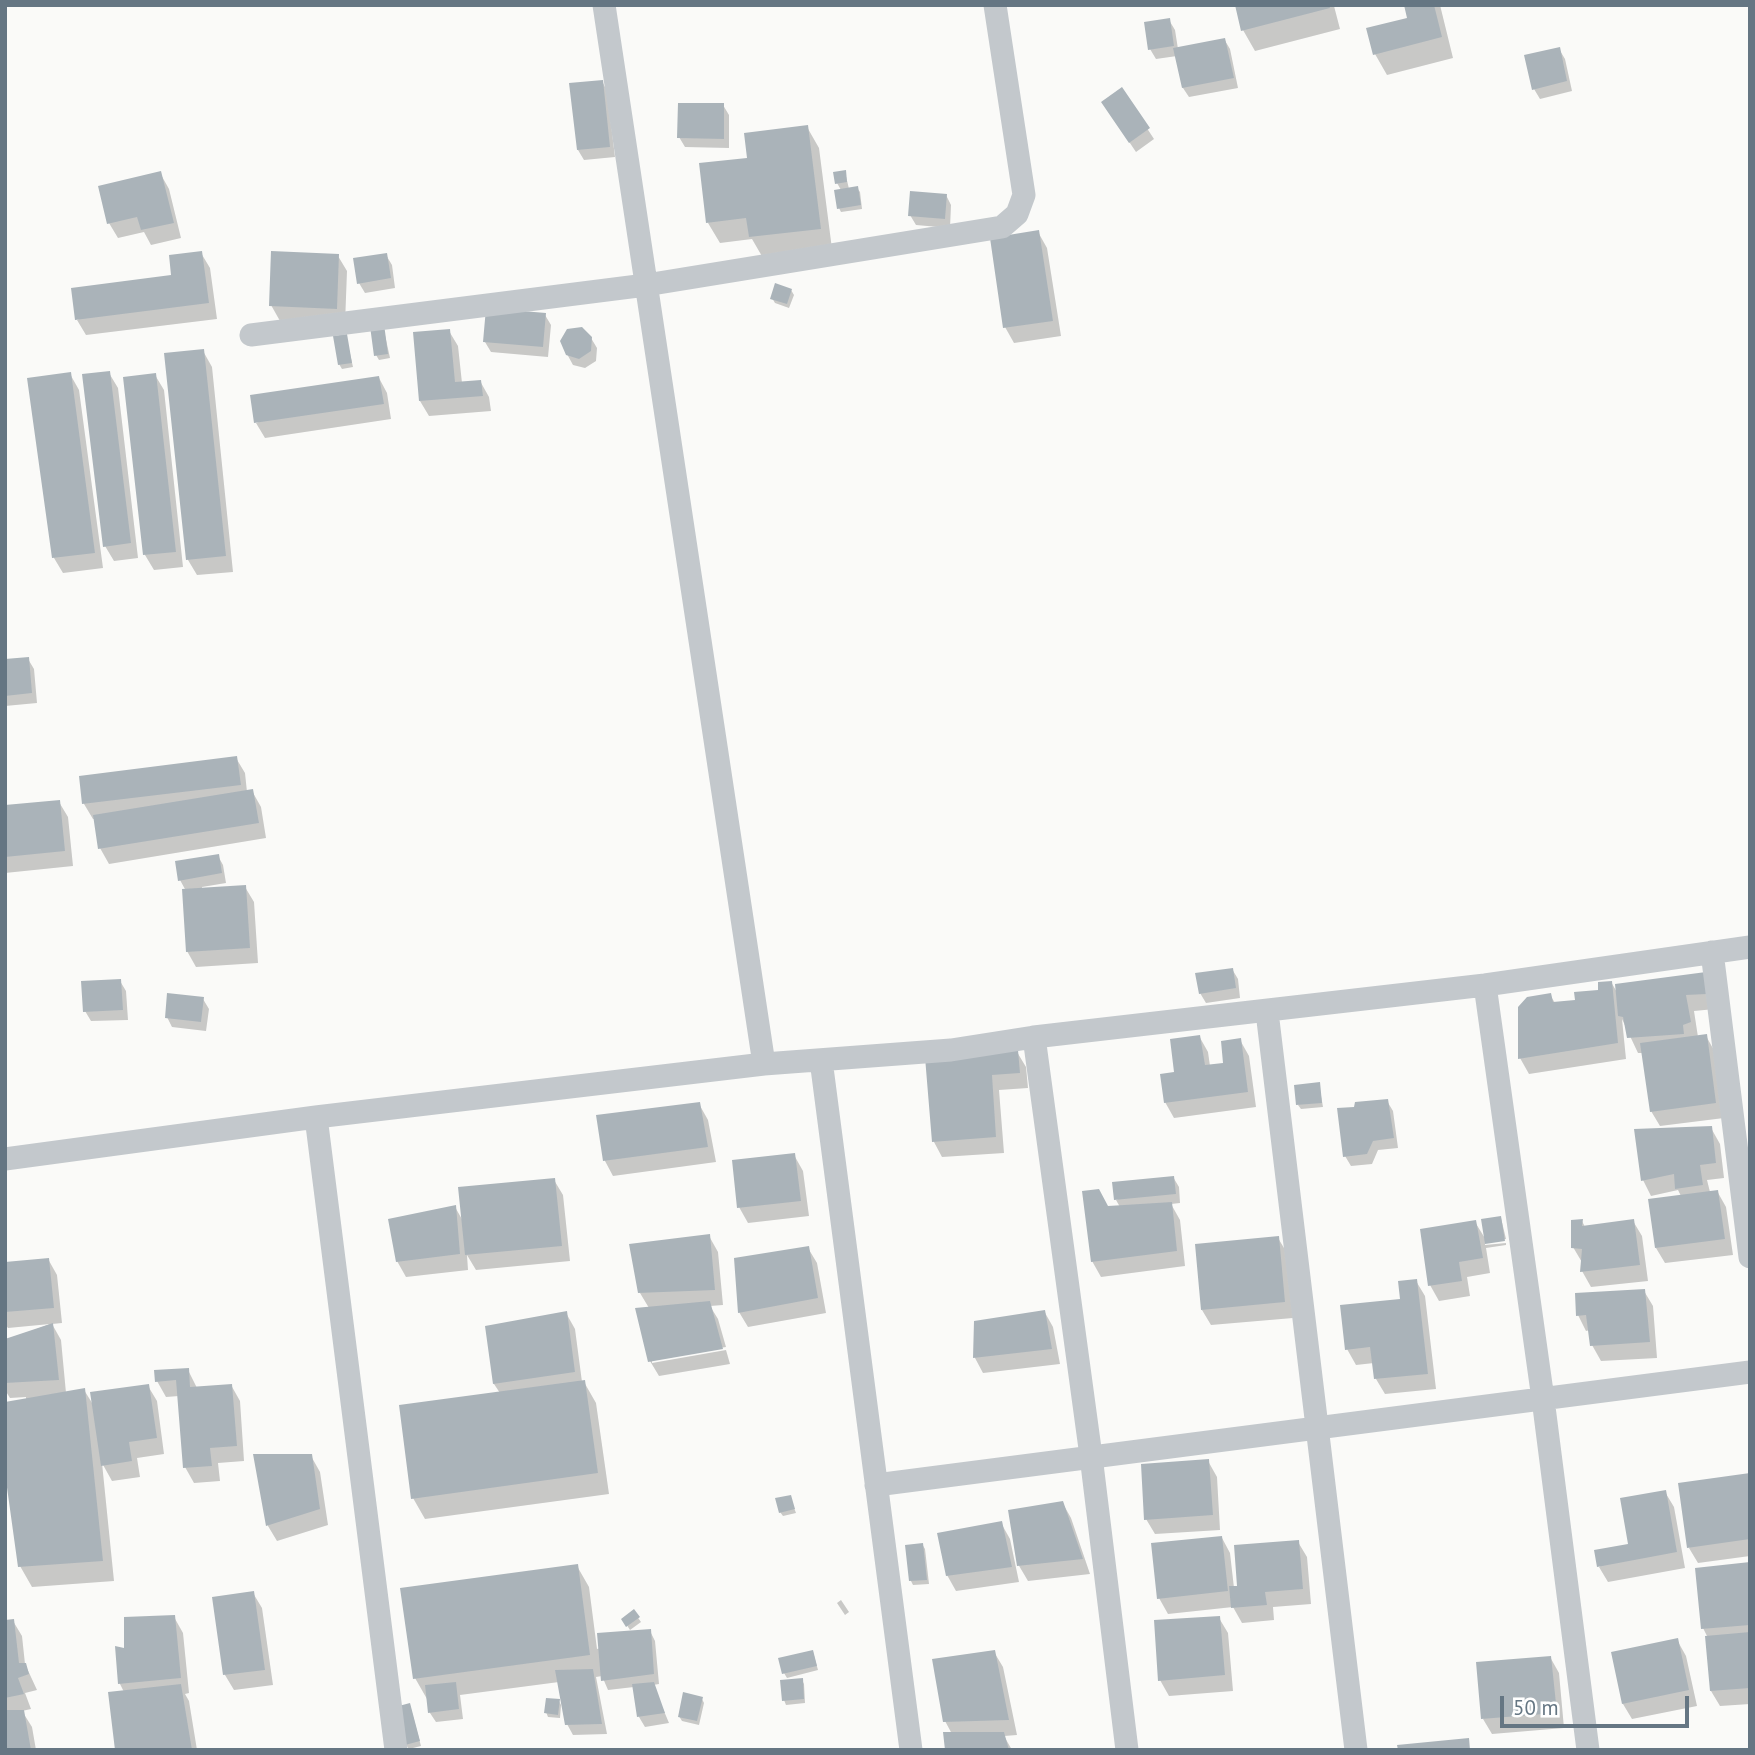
<!DOCTYPE html>
<style>
body{margin:0}
#map{position:relative;width:1755px;height:1755px;overflow:hidden;background:#fafaf8;font-family:"PT Sans",sans-serif}
canvas{display:block}
.frame{position:absolute;inset:0;border:7px solid #657683;pointer-events:none}
.scale{position:absolute;left:1500px;top:1696px;width:189px;height:32px;box-sizing:border-box;border:4px solid #657683;border-top:0;padding-left:9px;font-size:21px;line-height:24px;white-space:nowrap;color:#657683;-webkit-text-stroke:5px #fff;paint-order:stroke}
</style>
<div id="map">
<canvas width="1755" height="1755"></canvas>
<div class="frame"></div>
<div class="scale">50 m</div>
</div>
<script>
const ctx = document.querySelector('canvas').getContext('2d');
ctx.lineJoin = 'round';
function fill(path, color) { ctx.fillStyle = color; ctx.fill(path, 'evenodd'); }
function stroke(path, color, width, dash) { ctx.strokeStyle = color; ctx.lineWidth = width; ctx.lineCap = dash ? 'butt' : 'round'; ctx.setLineDash(dash || []); ctx.stroke(path); }
fill(new Path2D(`
 M1237,5h99l-2,1 6,23 -85,22 -12,-21z
 M1405,5h35l13,53 -66,17 -12,-21 34,-35z
 M1169,20l6,10 3,19 46,-10 6,10 8,39 -49,9 -6,-9 -6,-32 -21,3 -6,-10z
 M1559,49l6,10 7,32 -32,8 -6,-10z
 M602,81l5,10 8,66 -31,3 -6,-10 -7,-66z
 M1122,90l32,49 -18,13 -27,-40z
 M723,105l6,10v33l-44,-1 -6,-10z
 M807,127l12,21 13,101 -69,9 -11,-19 -32,4 -12,-20 41,-64z
 M845,172l4,17 8,-1 3,4 2,17 -21,3 -2,-4 2,-18 -4,-7z
 M160,173l9,16 12,49 -30,7 -7,-13 -26,6 -9,-15z
 M946,195l5,10 -1,23 -34,-3 -6,-10z
 M1038,232l9,16 14,88 -47,7 -9,-16z
 M201,253l9,15 7,51 -131,16 -9,-15 96,-43z
 M386,255l6,10 3,23 -30,5 -6,-10z
 M338,256l9,15 -2,53 -65,-3 -9,-16z
 M791,290l3,5 -5,13 -14,-5 -3,-5z
 M545,315l6,10 -3,32 -57,-5 -6,-10z
 M383,326l7,32 -11,2 -3,-5z
 M449,331l9,15 4,37 18,-2 9,16 2,14 -62,5 -9,-15z
 M346,336l7,31 -11,2 -3,-5z
 M591,338l6,10 -1,13 -11,7 -12,-3 -6,-11z
 M203,351l9,16 21,205 -36,3 -9,-15z
 M109,373l9,15 20,170 -24,3 -9,-15z
 M70,374l9,16 24,178 -40,5 -9,-15 -25,-179z
 M155,375l9,15 19,177 -29,3 -9,-15z
 M379,378l8,15 4,26 -126,19 -9,-15z
 M28,659l6,10 3,34 -32,3v-45z
 M236,758l9,15 2,19 5,-1 9,16 5,31 -157,26 -9,-16 -4,-29h-3l-9,-15 -3,-27z
 M59,802l9,15 5,49 -68,7v-66z
 M218,856l5,9 3,18 -24,4v3l43,-3 9,15 4,61 -62,4 -9,-16 -1,-60 -6,-11z
 M1232,969l6,10 2,19 -34,5 -6,-10z
 M1705,974l10,35 -21,2 4,26 8,-1 9,16 9,66 -64,8 -9,-15 -8,-58h-5l-16,-34 4,40 -97,15 -9,-16 30,-63 5,8 22,-1 23,-11 11,-9 7,12z
 M120,981l6,10 2,29 -37,1 -6,-10z
 M203,999l6,10 -3,22 -34,-4 -5,-10z
 M1199,1036l9,16 2,14 15,-2 15,-24 9,16 7,51 -82,11 -9,-16 11,-28z
 M1017,1052l9,15 2,21 -29,2 5,63 -62,4 -8,-15 -7,-84z
 M1319,1084l4,23 -22,2 -3,-4z
 M1387,1101l6,10 5,37 -20,2 -6,14 -21,2 -6,-10 11,-48z
 M699,1104l9,16 8,42 -103,14 -8,-15 -7,-45z
 M1711,1128l9,16 4,34 -17,2 3,12 7,-1 9,16 7,48 -68,8 -9,-15 25,-52 -3,-6 -27,6 -8,-16z
 M794,1155l9,16 6,45 -61,7 -9,-16z
 M1173,1177l6,10 1,16 -9,1 9,16 5,46 -84,11 -9,-16 16,-53 12,-1 -4,-7z
 M554,1180l9,15 7,66 -94,9 -9,-15 1,15 -62,7 -9,-16 58,-54 8,14z
 M1501,1218l5,21 -21,3v3l21,-2v2l-20,3 4,25 -23,4 3,19 -31,5 -9,-16 45,-63 11,18z
 M1582,1221l3,6 48,-6 9,15 6,45 -57,6 -9,-16 1,-7 -10,-17z
 M709,1236l9,16 5,53 -13,1 8,13 8,28 -74,12v4l74,-13 4,14 -71,12 -9,-15 -1,-53 -9,-15z
 M1278,1238l9,15 6,65 -82,7 -9,-15z
 M808,1248l9,15 9,50 -78,14 -9,-15z
 M48,1259l9,16 5,48 -10,1 9,16 5,53 18,-3 10,16 54,-20 9,15 7,53 -27,4 3,19 -28,4 -10,-18 12,118 -82,6 -12,-21 6,-166v-3l-16,1 -5,-8v-49l45,-17 -42,4 -3,-4v-61z
 M1416,1281l9,15 11,93 -51,5 -9,-15 -2,-16 -18,2 -9,-16 55,-48z
 M1644,1291l9,15 4,52 -56,3 -9,-16 -2,-15 -4,1 -8,-16z
 M1044,1311l9,16 7,37 -77,9 -8,-15 1,-35z
 M566,1313l9,16 7,53h2l12,21 13,91 -184,25 -12,-21 87,-105 -6,-9 -7,-57z
 M188,1370l9,18 34,-3 9,16 4,60 -26,2 2,18 -26,2 -9,-16 -6,-71 -13,1 -9,-16z
 M255,1456h56l9,16 8,53 -51,16 -9,-15z
 M1208,1461l9,16 3,53 -65,4 -9,-15z
 M1750,1475v81l-52,7 -9,-15z
 M1665,1492l9,15 11,61 -77,14 -9,-15 31,-22z
 M790,1497l6,16 -13,3 -3,-4z
 M1062,1502l9,16 19,56 -62,7 -10,-17z
 M1001,1523l9,16 9,43 -63,9 -9,-16z
 M1222,1538l8,15 4,35 5,-1 59,-45 9,15 4,47 -38,3 1,13 -32,3 -9,-16 -65,7 -9,-16z
 M922,1544l3,5 4,35 -16,1 -2,-4 -4,-35z
 M1750,1564v140l-30,2 -9,-15 -4,-55 -4,-8z
 M577,1566l12,21 8,62 53,-18 5,10 4,43 -6,1 16,38 -24,4 -6,-10 -5,-30 -26,3 -6,-14 -6,1 11,57 -34,1 -6,-11 -8,-42 -99,13 3,24 -27,3 -6,-9 -3,-14 -12,-21z
 M253,1593l9,15 11,77 -39,5 -9,-15 -11,-77z
 M841,1600l8,12 -4,3 -8,-12z
 M634,1612l7,10 -11,8 -7,-11z
 M174,1617l9,16 6,60 -4,1 4,7 8,49h-80l7,-58 -4,-8 -3,-36 9,2z
 M1219,1618l9,15 5,58 -64,5 -9,-16z
 M13,1621l9,15 3,28 12,26 -12,3 6,16 -9,2 10,16 4,23h-31v-128z
 M1677,1640l9,16 11,50 -65,13 -9,-15 -10,-50z
 M813,1652l5,18 -31,8 -3,-5z
 M994,1652l9,15 14,68 -13,1 8,14h-65l5,-16 -7,-13z
 M1550,1657l9,16 5,55 -72,6 -9,-15z
 M802,1680l2,4 1,19 -19,2 -2,-5z
 M702,1699l2,4 -5,22 -17,-4 -3,-5z
 M559,1701l2,4 -1,13 -12,-1 -2,-5z
 M410,1705l11,41 -12,3 -3,-4z`), '#0003');
fill(new Path2D(`
 M1235,5h94l1,3 -89,23z
 M1404,5h30l8,32 -69,18 -7,-27 41,-10z
 M1170,18l4,28 -26,4 -4,-28z
 M1225,38l9,40 -52,10 -9,-40z
 M1560,47l7,34 -35,9 -8,-35z
 M603,80l7,67 -33,3 -8,-67z
 M1122,87l28,41 -21,15 -28,-41z
 M678,103h46v36l-47,-1z
 M808,125l13,104 -72,8 -3,-19 -40,5 -7,-60 48,-5 -3,-25z
 M846,170l1,12 -12,2 -2,-12z
 M161,171l13,52 -33,7 -4,-13 -30,7 -9,-38z
 M858,186l3,19 -24,4 -3,-19z
 M910,191l37,3 -2,25 -37,-3z
 M1039,230l14,91 -50,7 -13,-90z
 M202,251l7,52 -134,17 -4,-32 100,-13 -2,-20z
 M271,251l68,3 -2,55 -68,-3z
 M387,253l4,25 -34,6 -4,-26z
 M775,283l17,6 -5,15 -17,-5z
 M486,308l60,5 -3,34 -60,-5z
 M384,324l4,30 -14,2 -4,-30z
 M582,327l10,10 -1,14 -12,8 -13,-4 -6,-14 7,-12z
 M450,329l5,53 26,-2 2,16 -64,5 -6,-69z
 M347,334l5,29 -14,2 -5,-29z
 M204,349l22,207 -40,4 -22,-207z
 M110,371l21,172 -28,4 -21,-173z
 M71,372l24,181 -43,5 -25,-180z
 M156,373l20,179 -33,3 -20,-178z
 M379,376l5,28 -130,19 -4,-28z
 M29,657l3,36 -27,3v-37z
 M237,756l4,29 -159,19 -3,-28z
 M253,789l6,34 -161,26 -5,-34z
 M60,800l5,51 -60,6v-52z
 M219,854l3,19 -44,8 -3,-20z
 M246,885l4,63 -64,4 -4,-63z
 M1233,968l3,20 -37,6 -4,-21z
 M1706,972l1,22 -21,1 5,27 -8,3 1,9 -57,4 -4,-21 -5,-1 -3,-32z
 M121,979l2,31 -40,2 -2,-31z
 M1612,981l6,62 -100,16v-52l9,-10 24,-4 2,9 22,-2 -1,-8 24,-2v-8z
 M167,993l37,4 -3,25 -36,-4z
 M1707,1034l9,69 -66,9 -10,-69z
 M1200,1035l5,30 18,-2 -2,-22 20,-3 7,54 -84,11 -4,-29 14,-2 -4,-33z
 M1018,1050l2,23 -28,2 4,62 -64,5 -7,-85z
 M1320,1082l2,21 -26,2 -2,-20z
 M1388,1099l6,39 -21,3 -6,13 -24,3 -6,-49 17,-1 1,-5z
 M700,1102l8,45 -105,14 -7,-46z
 M1712,1126l4,37 -16,2 3,20 -28,4 -1,-15 -33,7 -7,-52z
 M795,1153l6,48 -64,7 -5,-48z
 M1174,1176l2,18 -62,6 -2,-18z
 M555,1178l7,68 -97,9 -7,-68z
 M1099,1189l9,17 64,-4 5,49 -86,11 -9,-71z
 M1718,1190l7,49 -70,9 -7,-49z
 M456,1205l4,49 -64,8 -8,-43z
 M1501,1216l4,25 -20,3 -4,-25z
 M1583,1219l-1,7 52,-7 6,46 -60,7 2,-23 -11,-1v-28z
 M1476,1220l7,38 -24,4 3,19 -34,5 -8,-57z
 M710,1234l5,56 -77,3 -9,-49z
 M1279,1236l6,66 -84,8 -6,-66z
 M809,1246l9,52 -80,15 -4,-55z
 M49,1258l5,50 -49,4v-50z
 M1417,1279l11,95 -54,5 -4,-32 -25,3 -5,-45 60,-6 -2,-18z
 M1645,1289l5,53 -60,4 -4,-31 -10,1 -1,-23z
 M710,1301l13,48 -75,13 -13,-54z
 M1045,1310l7,39 -79,9 1,-37z
 M567,1311l8,61 -82,12 -8,-58z
 M53,1323l6,57 -54,3v-44z
 M189,1368l1,19 42,-3 5,62 -27,2 2,18 -29,2 -7,-88 -21,2 -1,-12z
 M585,1380l13,93 -187,26 -12,-94z
 M149,1384l8,54 -28,4 3,19 -31,5 -11,-74z
 M85,1388l18,173 -85,6 -13,-94v-71z
 M253,1454h59l8,55 -54,17z
 M1209,1459l4,56 -69,5 -3,-56z
 M1750,1473v66l-63,9 -9,-65z
 M1666,1490l11,62 -80,15 -3,-17 34,-6 -8,-46z
 M791,1495l4,14 -16,4 -4,-15z
 M1063,1501l20,58 -66,7 -9,-56z
 M1002,1521l10,46 -66,9 -9,-43z
 M1222,1536l6,55 -71,8 -6,-56z
 M1299,1540l4,49 -38,3 2,13 -36,3 -2,-22h8l-3,-41z
 M923,1543l4,37 -18,1 -4,-36z
 M1750,1562v63l-49,4 -6,-61z
 M578,1564l12,91 -177,24 -13,-91z
 M254,1591l11,79 -42,5 -11,-78z
 M634,1609l6,8 -14,10 -5,-8z
 M175,1615l6,63 -63,6 -3,-38 9,2v-31z
 M1220,1616l5,59 -67,6 -4,-61z
 M14,1619l5,44h7l3,11 -11,4 6,16 -19,4v-78z
 M651,1629l3,45 -53,7 -4,-48z
 M1750,1632v56l-40,3 -5,-55z
 M1678,1638l11,52 -67,14 -11,-52z
 M813,1650l4,16 -35,8 -4,-16z
 M995,1650l14,70 -66,2 -11,-63z
 M1551,1656l6,57 -76,6 -5,-57z
 M593,1669l9,55 -37,1 -10,-55z
 M803,1678l1,21 -22,2 -2,-21z
 M456,1682l3,27 -31,4 -3,-28z
 M654,1682l11,31 -28,4 -5,-33z
 M181,1684l11,66h-77l-7,-58z
 M683,1692l20,5 -6,24 -19,-4z
 M546,1698l14,1 -2,16 -14,-2z
 M410,1703l10,38 -15,4 -10,-38z
 M5,1710h19l7,40h-26z
 M943,1732h61l5,18h-64z
 M1469,1738l1,12h-72l-1,-5z`), '#aab3b9');
stroke(new Path2D(`
 M604,5l160,1059
 M251,335l395,-50 356,-58 15,-13 7,-19 -29,-190
 M1712,952l38,305
 M1485,985l58,414 45,351
 M1267,1012l89,738
 M1034,1037l57,419 36,294
 M821,1060l90,690
 M316,1117l80,633
 M5,1159l311,-42 448,-53 187,-14 83,-13 451,-52 265,-38
 M876,1485l874,-113`), '#c3c8cc', 23);
</script>
